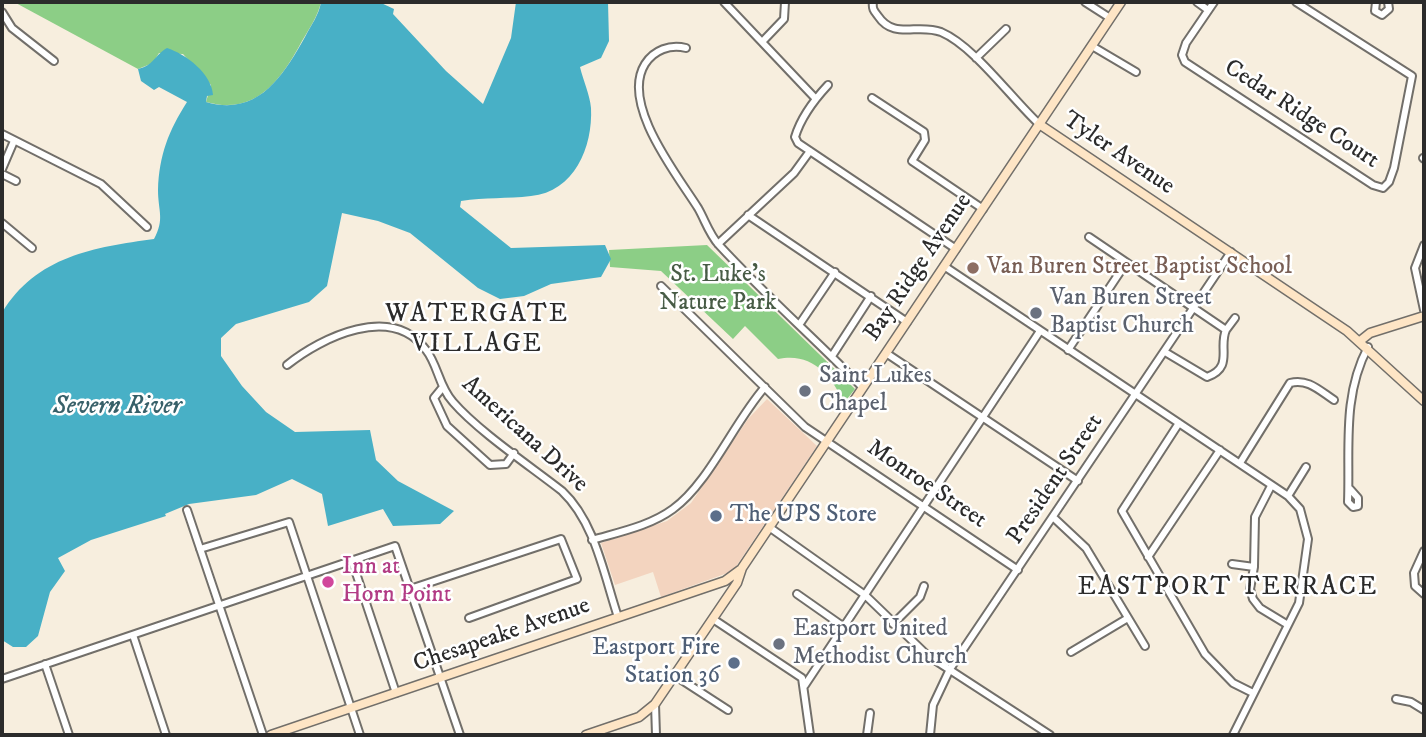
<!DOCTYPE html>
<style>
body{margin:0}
#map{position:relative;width:1426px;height:737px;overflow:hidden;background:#f7eede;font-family:"IM FELL DW Pica",serif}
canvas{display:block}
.frame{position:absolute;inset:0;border:4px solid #2b2b2b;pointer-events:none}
</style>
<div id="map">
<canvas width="1426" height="737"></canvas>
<div class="frame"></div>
</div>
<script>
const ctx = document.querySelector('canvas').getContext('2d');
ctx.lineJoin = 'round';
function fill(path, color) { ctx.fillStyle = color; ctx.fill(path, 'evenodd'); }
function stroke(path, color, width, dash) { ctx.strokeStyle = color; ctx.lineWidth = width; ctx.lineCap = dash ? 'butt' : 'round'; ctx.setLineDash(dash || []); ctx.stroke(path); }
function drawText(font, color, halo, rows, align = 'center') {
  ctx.font = font + ' "IM FELL DW Pica",serif'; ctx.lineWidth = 5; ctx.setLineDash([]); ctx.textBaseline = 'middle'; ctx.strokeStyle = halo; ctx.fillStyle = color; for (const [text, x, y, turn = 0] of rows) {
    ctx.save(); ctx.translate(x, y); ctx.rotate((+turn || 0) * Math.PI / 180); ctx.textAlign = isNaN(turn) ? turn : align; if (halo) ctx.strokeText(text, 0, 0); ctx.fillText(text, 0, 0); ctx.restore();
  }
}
fill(new Path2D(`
 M767,399l50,47 -84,125 -72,26 -8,-25 -38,13 -14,-42 66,-22 24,-18 57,-84z`), '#f3d4bf');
fill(new Path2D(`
 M14,2h307c-3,14 -12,27 -19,39 -21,39 -46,75 -96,61l5,-17 -28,-31 -24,-1 -6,10 -15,6z
 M707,245l148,144 -11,14c-13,-29 -33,-51 -66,-44l-33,-33 -12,13 -72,-68 -51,-4 -1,-17z`), '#8cce86');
fill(new Path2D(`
 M321,2h58l15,7 -1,5 53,57 37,33 28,-66 5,-36h92l1,39 -8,17 -21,9c3,13 10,28 11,41 2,39 -17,84 -60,88 -24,3 -46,1 -70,5l-1,6 51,41 94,-3 6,14 -10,18 -50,7 -27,12 -24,3 -22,-11 -68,-55 -32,-12 -36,-8 -15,73 -18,16 -73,22 -15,14v18l21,30 24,26 29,20 75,-2 6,30 22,21 56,30 -14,13 -47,2 -10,-17 -55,17 -6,-32 -30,-15 -36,16 -67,9 -24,10 1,2 -75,24 -33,18 7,13 -15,21 -12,44 -12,11h-13l-11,-7v-327c34,-57 93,-66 152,-74 11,-20 4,-28 4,-49 1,-35 11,-60 29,-88l-28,-15 -5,3 -13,-9 -3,-12c15,-3 17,-14 29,-21 19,6 45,26 46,47l-6,1 -1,6c52,15 77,-26 99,-65 6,-12 14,-22 16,-35z`), '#48b0c6');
const street = new Path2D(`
 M724,2l91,96
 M873,2c-1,7 1,9 5,14 16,24 39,7 63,16 33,14 70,66 98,92
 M1085,2l25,16
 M1197,2l11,8
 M1214,2l-28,41 -4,12 3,7 188,123 10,3 6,-6 5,-14 18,-92 -116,-74
 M1376,2l-1,9 7,4 7,-6 -1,-7
 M2,12l10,16 42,33
 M762,42l22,-23 1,-17
 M1092,46l44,26
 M686,48c-16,-4 -32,2 -41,16 -25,40 33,112 53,144 7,12 11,26 21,37 45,49 96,94 143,142
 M976,58l30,-29
 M828,85c-14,15 -27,32 -33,52l3,6 158,106
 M872,98l52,34 1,8 -13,21 71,48
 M2,134l99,50 46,43
 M1423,158l1,1
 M2,169l12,-28
 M2,174l14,7
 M748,215l159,107
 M2,223l30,25
 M1089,237l137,93c-8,18 8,37 -19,47l-42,-25
 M718,244l76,-71 16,-22
 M1424,245l-9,23 9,42
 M944,266l344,230 12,13 8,30 -9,64 -66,132
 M661,286l144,141 213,143
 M799,325l36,-53
 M1226,330l9,-12
 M1068,350l58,-87
 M886,353l192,128
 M832,356l39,-60
 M287,365c35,-28 105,-62 139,-15 12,15 13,37 27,52 25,29 77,64 109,89 33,31 42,84 56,126
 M443,387l-9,11 13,28 43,39 16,-1 8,-11
 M1179,423l-57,88 83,143 28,29 20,10
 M1240,463l50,-80c18,-5 30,8 44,17
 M1271,486l-16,31 -1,50 -4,22 3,10 7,9 28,17
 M1350,489l8,9v8l-5,1 -5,-5c2,-53 -6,-106 20,-155
 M1288,496l18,-29
 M187,510l76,225
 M1054,518l32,30 59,98
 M769,527l96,68 62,60 123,80
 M592,540c27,-8 58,-14 81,-31 36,-26 61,-87 92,-122
 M200,549l89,-27 71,213
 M1424,551l-10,22 1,13 9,8
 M1148,557l72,-107
 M352,561l44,132
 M1232,564l22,3
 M410,589l151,-50 16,40 -108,39
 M797,594l47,33
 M713,619l89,59 8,57
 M893,624l27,-27 4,-11
 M133,635l33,100
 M1071,652l57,-34
 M45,664l24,71
 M674,675l54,35
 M2,679l393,-133 65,189
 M805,685l235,-354
 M1396,699l15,3 13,8
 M655,704l1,31
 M867,735l3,-22
 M930,735l3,-30 17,-36 281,-417`);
const secondary = new Path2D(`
 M1039,124l308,207 77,70
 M1360,341l10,-8 54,-17
 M271,735l454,-154 15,-11
 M586,735l53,-18 16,-13 82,-121 5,-15 379,-566`);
stroke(street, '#726f6a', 10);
stroke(secondary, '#726f6a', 11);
stroke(street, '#fff', 6);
stroke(secondary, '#fee5c5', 8);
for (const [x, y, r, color] of [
 [973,268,7,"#8d6e63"],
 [1036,313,7,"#6b7280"],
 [805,391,7,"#6b7280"],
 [716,516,7,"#5c6f8a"],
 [328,582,7,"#d1479c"],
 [779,644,7,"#6b7280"],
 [734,663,7,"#5c6f8a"]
]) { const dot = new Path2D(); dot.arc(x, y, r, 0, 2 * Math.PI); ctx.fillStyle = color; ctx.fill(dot); stroke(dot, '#fff', 2.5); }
drawText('24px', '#2b2b2b', '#fff', [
 ["Cedar Ridge Court",1301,115,33],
 ["Tyler Avenue",1118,154,34],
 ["Bay Ridge Avenue",919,268,-56],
 ["Americana Drive",524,435,42],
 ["President Street",1056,480,-56],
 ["Monroe Street",926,485,34],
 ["Chesapeake Avenue",502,636,-19]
]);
drawText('24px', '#785e54', '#fff', [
 ["Van Buren Street Baptist School",987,268]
], 'left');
drawText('24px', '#485c46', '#fff', [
 ["St. Luke's",718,276],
 ["Nature Park",718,304]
]);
drawText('24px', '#5b616d', '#fff', [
 ["Van Buren Street",1050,299],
 ["Baptist Church",1050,327],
 ["Saint Lukes",819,377],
 ["Chapel",819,405],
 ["Eastport United",793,630],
 ["Methodist Church",793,658]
], 'left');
drawText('24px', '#4e5e75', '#fff', [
 ["The UPS Store",730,516],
 ["Eastport Fire",720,649,"right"],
 ["Station 36",720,677,"right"]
], 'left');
drawText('24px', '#b23c85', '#fff', [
 ["Inn at",342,568],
 ["Horn Point",342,596]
], 'left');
ctx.letterSpacing = '2px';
drawText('26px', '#2b2b2b', '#fff', [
 ["WATERGATE",477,316],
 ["VILLAGE",477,346],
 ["EASTPORT TERRACE",1228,589]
]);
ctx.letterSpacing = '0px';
drawText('italic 26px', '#376069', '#fff', [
 ["Severn River",117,408]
]);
</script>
